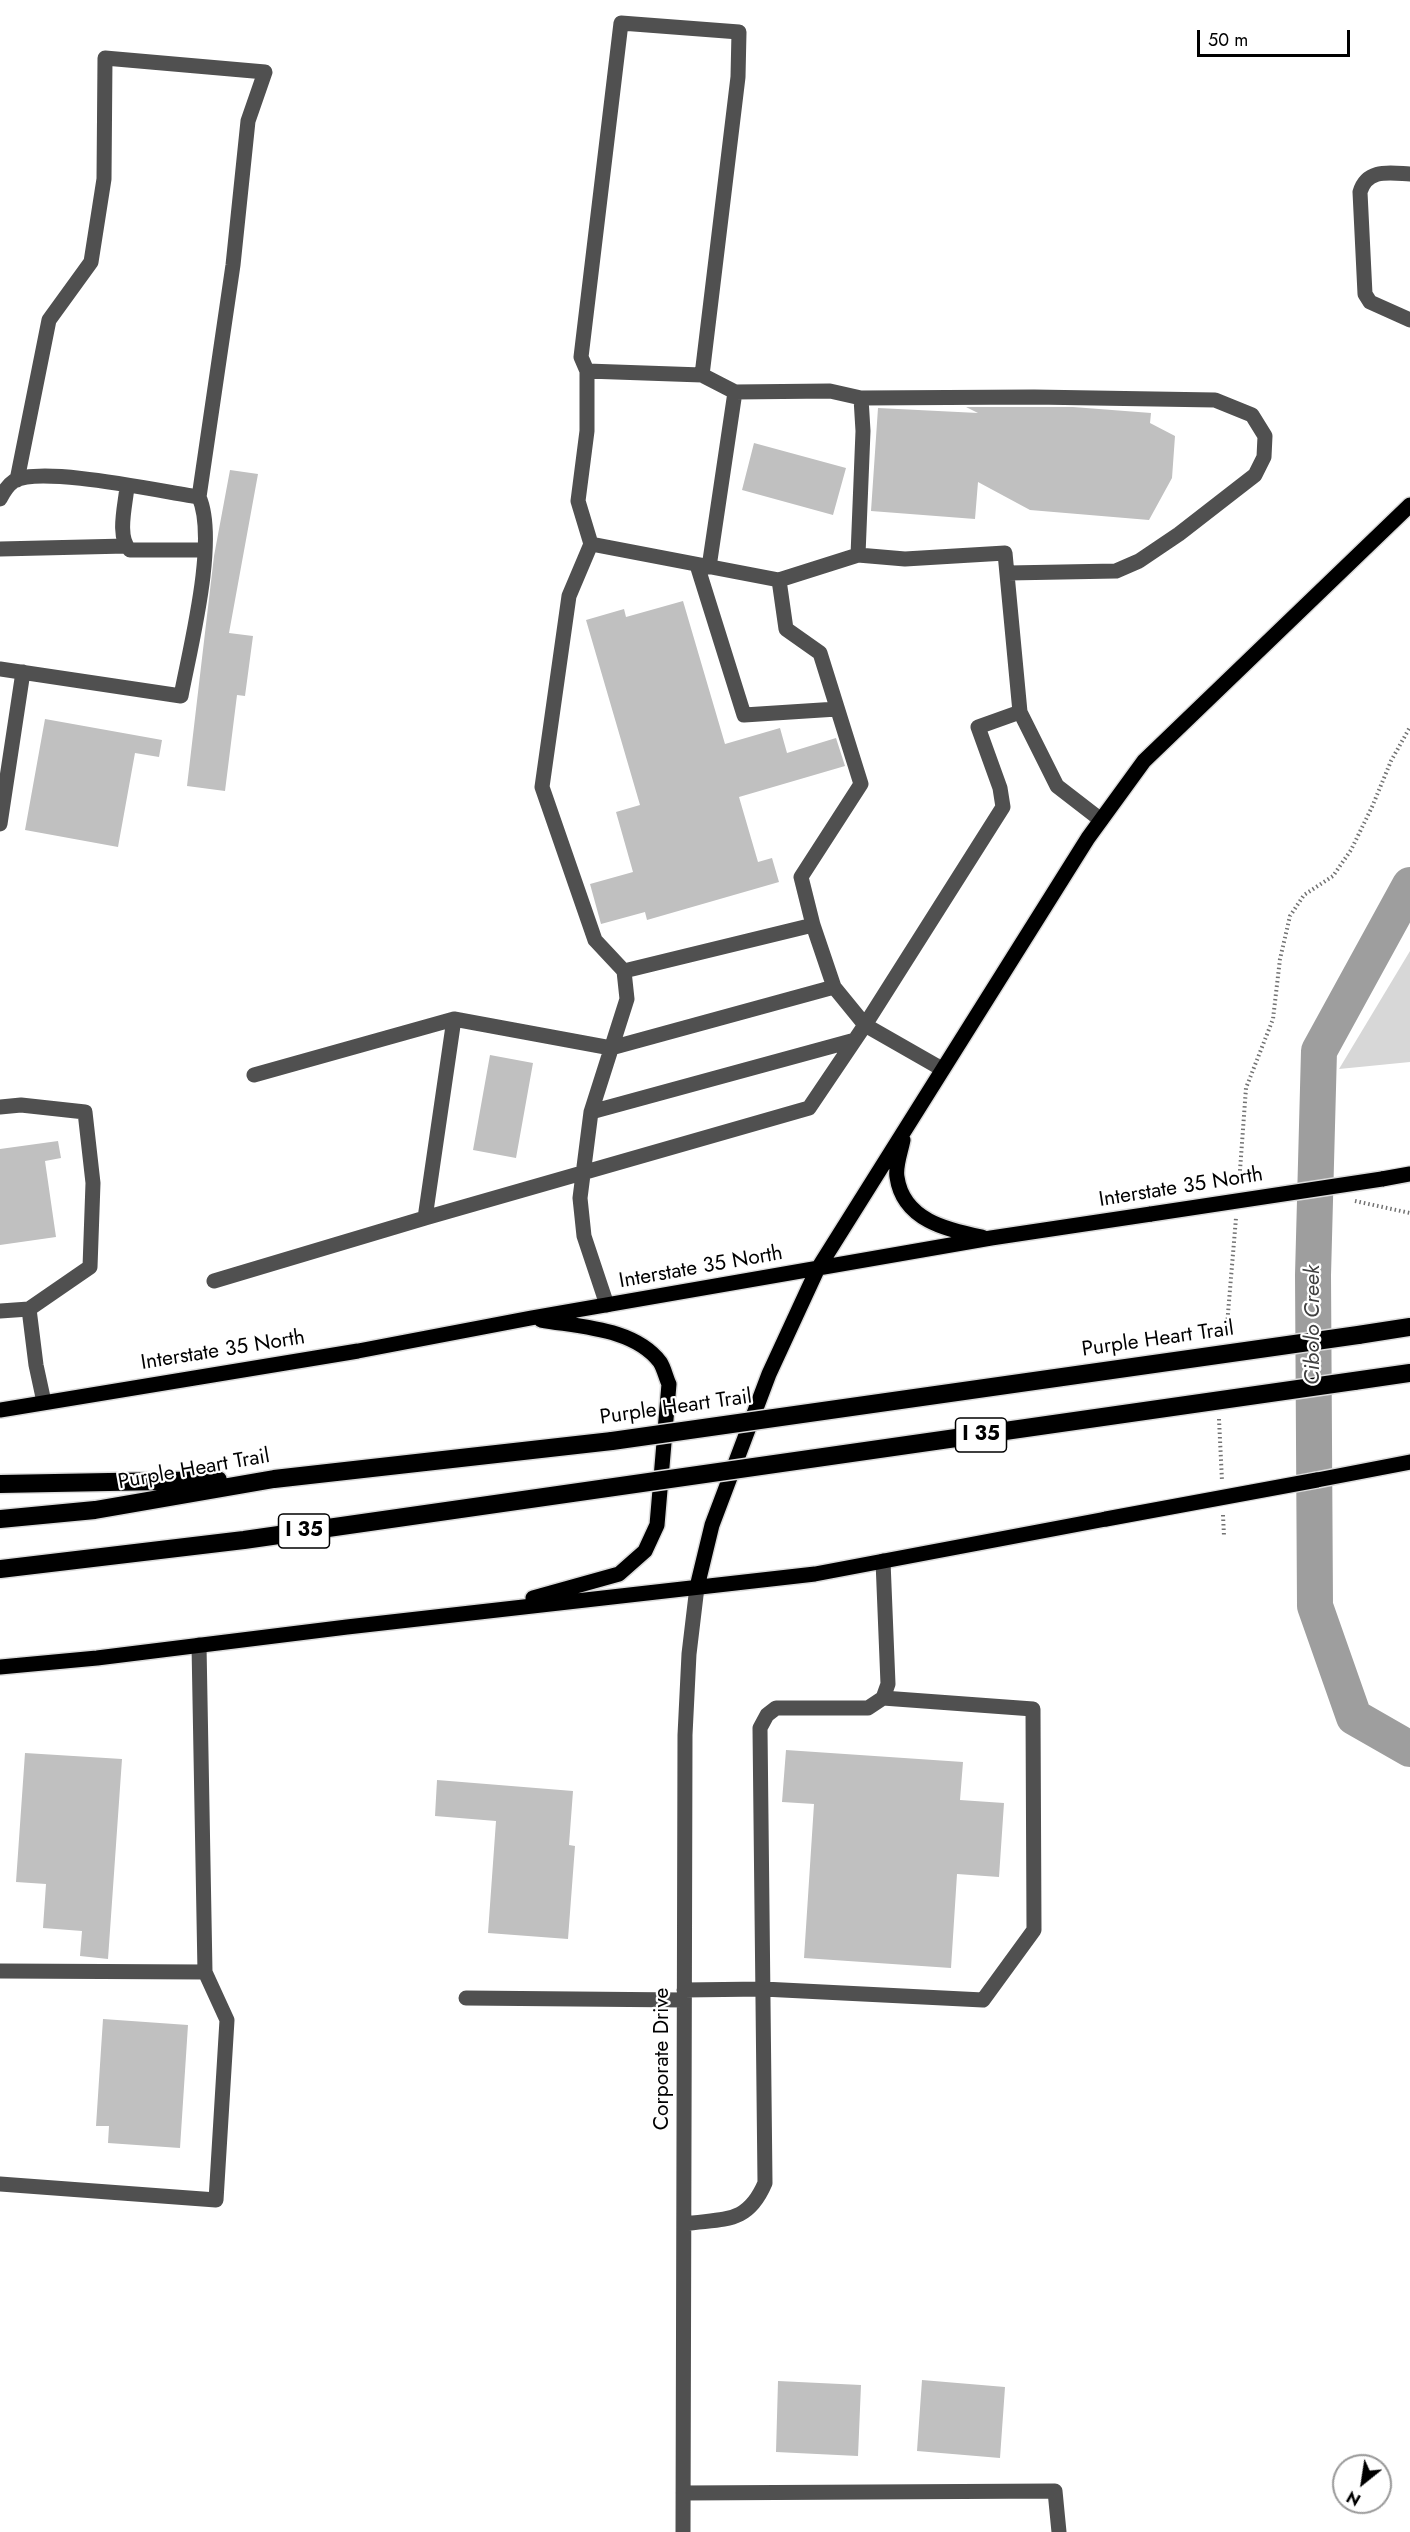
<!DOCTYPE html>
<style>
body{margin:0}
#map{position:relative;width:1410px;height:2532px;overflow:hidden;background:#fff;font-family:Jost,sans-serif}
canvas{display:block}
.north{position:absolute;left:1332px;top:2454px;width:60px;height:60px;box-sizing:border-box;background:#fff;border:2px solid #999;border-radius:50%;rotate:210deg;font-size:16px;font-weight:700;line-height:24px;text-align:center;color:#000}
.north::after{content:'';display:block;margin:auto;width:21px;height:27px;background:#000;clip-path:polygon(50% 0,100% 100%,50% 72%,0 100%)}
.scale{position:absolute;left:1197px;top:30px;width:153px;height:27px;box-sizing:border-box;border:3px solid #000;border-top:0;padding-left:8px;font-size:18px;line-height:21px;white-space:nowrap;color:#000;-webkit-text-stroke:4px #fff;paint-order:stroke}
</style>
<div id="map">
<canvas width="1410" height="2532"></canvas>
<div class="north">N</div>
<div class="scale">50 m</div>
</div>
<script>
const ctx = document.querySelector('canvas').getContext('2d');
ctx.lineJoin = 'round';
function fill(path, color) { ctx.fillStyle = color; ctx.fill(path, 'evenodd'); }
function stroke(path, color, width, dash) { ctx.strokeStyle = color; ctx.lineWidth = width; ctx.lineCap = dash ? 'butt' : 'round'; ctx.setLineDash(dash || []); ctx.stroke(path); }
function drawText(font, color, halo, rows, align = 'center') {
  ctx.font = font + ' Jost,sans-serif'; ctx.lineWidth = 4.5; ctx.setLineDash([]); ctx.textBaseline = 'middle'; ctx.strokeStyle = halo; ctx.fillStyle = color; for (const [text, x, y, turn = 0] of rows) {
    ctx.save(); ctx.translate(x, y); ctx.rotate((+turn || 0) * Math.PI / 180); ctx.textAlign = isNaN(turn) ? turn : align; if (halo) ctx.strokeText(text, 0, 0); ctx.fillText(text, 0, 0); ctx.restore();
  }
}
fill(new Path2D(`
 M1410,951v111l-71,7z`), '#d7d7d7');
stroke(new Path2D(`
 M1410,885l-91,166 -6,224 2,331 39,111 56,32`), '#9e9e9e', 36);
fill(new Path2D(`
 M966,407h107l78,6 -1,10 25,13 -3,42 -23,42 -119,-10 -52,-28 -3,37 -104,-8 7,-103 100,5z
 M754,443l92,25 -13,47 -91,-25z
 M230,470l28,4 -29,159 24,3 -8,60 -8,-1 -12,96 -38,-5 27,-230z
 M683,601l42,143 55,-16 7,25 49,-15 9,28 -106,31 19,65 14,-4 7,24 -132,38 -2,-8 -44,12 -11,-40 43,-12 -17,-60 24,-7 -54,-185 38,-11 2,8z
 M45,719l117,21 -3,17 -24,-4 -17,94 -93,-17z
 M490,1055l43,8 -17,95 -43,-8z
 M58,1141l3,17 -16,3 11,76 -56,8v-96z
 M786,1750l177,12 -3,38 44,3 -5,74 -42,-3 -6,94 -147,-10 10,-154 -32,-2z
 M25,1753l97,6 -14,200 -28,-3 2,-25 -39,-3 3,-44 -30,-2z
 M437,1780l136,11 -4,54 6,1 -7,93 -80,-6 8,-112 -61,-5z
 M103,2019l85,6 -8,123 -72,-5 1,-17h-13z
 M922,2380l83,7 -5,71 -83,-7z
 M778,2381l83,4 -3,71 -82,-4z`), '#c0c0c0');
const major = new Path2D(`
 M903,1140c-2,11 -8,26 -6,37 6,43 50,53 85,60
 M1382,1179l28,-5
 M0,1410l358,-59 173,-33 460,-80 160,-24
 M1317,1480l93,-18
 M697,1587l15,-62 57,-151 48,-104 271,-432 56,-77 266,-256
 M533,1598l86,-24 26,-23 12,-26 12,-141c-3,-6 -5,-16 -9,-22 -26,-34 -80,-35 -119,-42
 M0,1667l97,-9 250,-31 468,-53 291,-55`);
const highway = new Path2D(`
 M1358,1335l52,-8
 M1354,1381l56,-8
 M0,1484l218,-4
 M0,1519l95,-9 179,-31 338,-38
 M0,1569l244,-29 363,-52`);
stroke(major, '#dbdbdb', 18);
stroke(highway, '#dbdbdb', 21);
stroke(new Path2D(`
 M1239,1184l7,-96 27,-69 7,-60 10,-43 14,-21 29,-19 18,-26 21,-43 19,-46 19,-34
 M1355,1201l55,12
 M1226,1337l10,-119
 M1219,1419l3,62
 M1223,1515l1,21`), '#727272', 4, [1.5, 3]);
stroke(new Path2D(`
 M1410,174c-20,-1 -43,-6 -50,18l5,102 5,8 40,18
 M587,371l115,4 36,-298 1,-45 -118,-9 -40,334 6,14v60l-9,70 13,43
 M702,375l33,17
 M17,480l32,-160 42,-58 13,-83 1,-121 160,14 -17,49 -15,144 -34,232
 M127,486c-1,17 -11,51 3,64h75
 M0,499c3,-6 8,-14 14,-18 26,-16 150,11 185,16 19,43 -9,151 -18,199l-181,-27
 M0,549l126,-3
 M858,555l5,-124 -2,-33 173,-1 181,3 37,15 13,21 -1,21 -9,18 -76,59 -40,27 -23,10 -108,2
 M697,565l47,150 93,-6
 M709,567l26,-175 95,-1 31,7
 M779,580l7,49 34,24 41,131 -60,93 12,48 21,62 31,38 77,44
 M0,824l23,-152
 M624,971l189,-46
 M834,987l-223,61 -157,-29 -29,199 384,-110 56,-83 138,-218 -3,-19 -22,-61 42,-15 37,74 44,34
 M254,1075l200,-56
 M0,1107l21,-2 64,7 8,71 -3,84 -61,42
 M591,1112l264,-72
 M214,1281l211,-63
 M607,1305l-23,-69 -4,-38 11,-86 36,-113 -3,-28 -29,-31 -53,-153 27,-191 22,-52 188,36 79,-25 47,4 100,-6 15,159
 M0,1311l29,-2 7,56 8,37
 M0,1971l205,1
 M684,1990l79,-1 220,11 51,-70 -1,-221 -150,-11
 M466,1998l218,2
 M0,2184l216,16 11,-180 -22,-48 -6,-327
 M684,2224c40,-6 63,1 81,-41l-5,-455 7,-13 9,-7h92l15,-10 5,-14 -5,-123
 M683,2493l372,-2 4,41
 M683,2532l2,-797 4,-81 8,-67`), '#505050', 15);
stroke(major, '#000', 15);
stroke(highway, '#000', 18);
const majorBridge = new Path2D(`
 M1151,1214l231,-35
 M1106,1519l211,-39`);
const highwayBridge = new Path2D(`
 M612,1441l746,-106
 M607,1488l747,-107`);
stroke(majorBridge, '#dbdbdb', 18, []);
stroke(highwayBridge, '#dbdbdb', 21, []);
stroke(majorBridge, '#000', 15);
stroke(highwayBridge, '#000', 18);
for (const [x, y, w] of [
 [981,1435,51],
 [304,1531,51]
]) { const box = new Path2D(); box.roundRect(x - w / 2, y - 17, w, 34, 4.5); ctx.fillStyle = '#fff'; ctx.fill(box); stroke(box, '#000', 1.5); }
drawText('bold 20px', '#000', null, [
 ["I 35",981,1435],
 ["I 35",304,1531]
]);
drawText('21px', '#000', '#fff', [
 ["Interstate 35 North",1181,1188,-9],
 ["Interstate 35 North",701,1268,-10],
 ["Purple Heart Trail",1158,1340,-8],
 ["Interstate 35 North",223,1351,-9],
 ["Purple Heart Trail",676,1408,-8],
 ["Purple Heart Trail",194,1470,-10],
 ["Corporate Drive",663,2059,-90]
]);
drawText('italic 22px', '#3f3f3f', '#fff', [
 ["Cibolo Creek",1314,1325,-90]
]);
</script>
